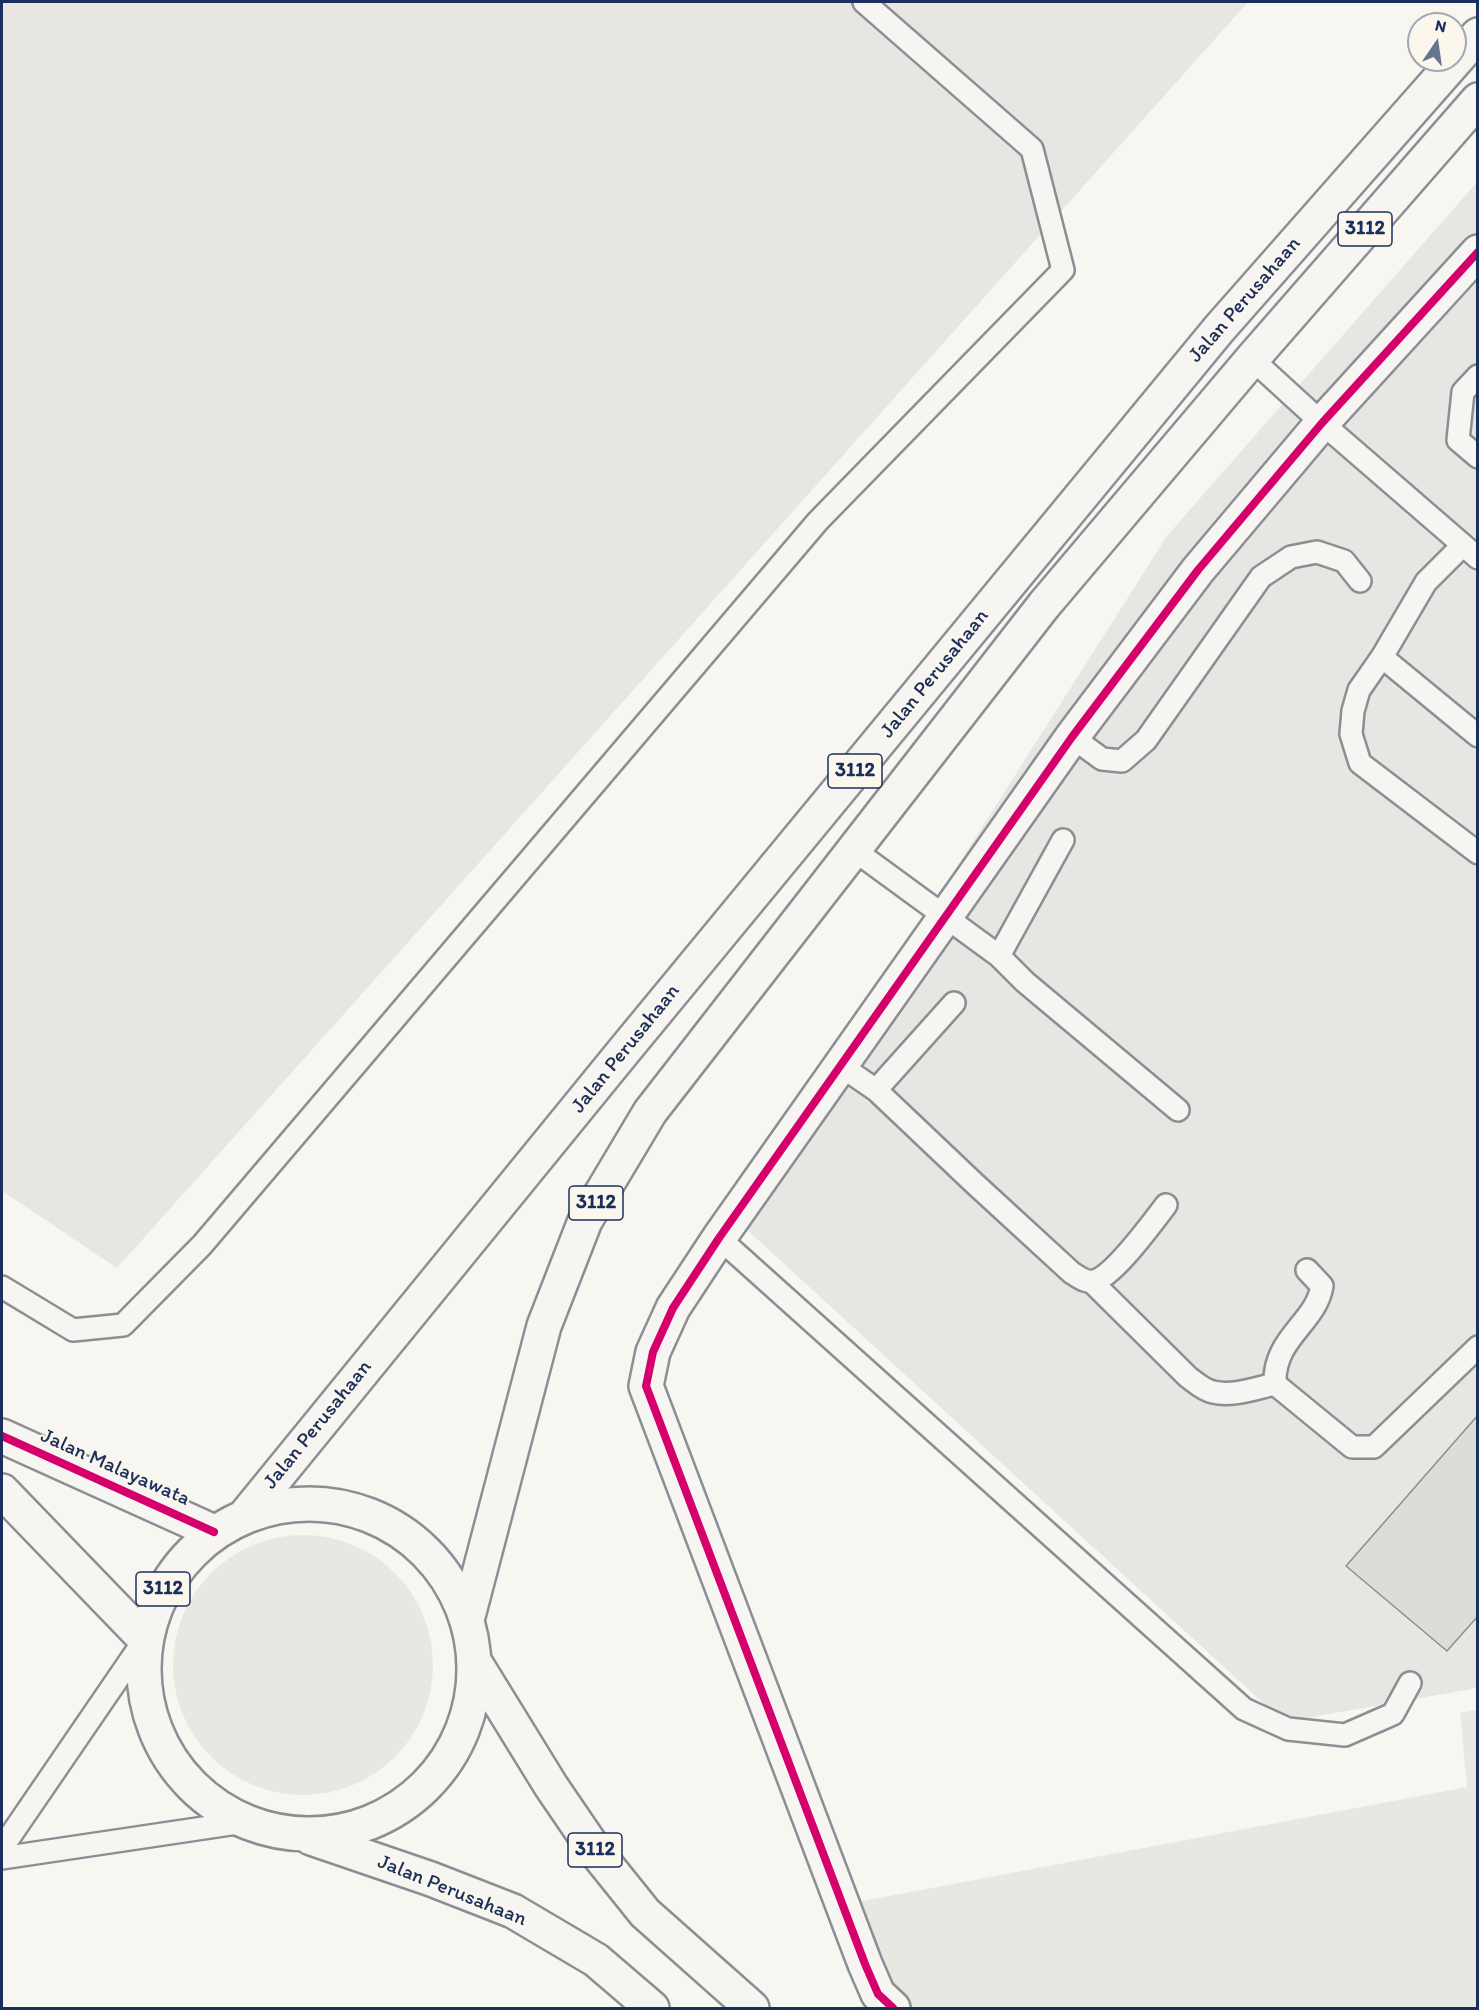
<!DOCTYPE html>
<style>
body{margin:0}
#map{position:relative;width:1479px;height:2010px;overflow:hidden;background:#f8f6f0;font-family:Itim,sans-serif}
canvas{display:block}
.frame{position:absolute;inset:0;border:3px solid #1b2f5e;pointer-events:none}
.north{position:absolute;left:1407px;top:12px;width:60px;height:60px;box-sizing:border-box;background:#fbf7ec;border:2px solid #a1a7b3;border-radius:50%;rotate:13deg;font-size:16px;font-weight:700;line-height:24px;text-align:center;color:#1b2f5e}
.north::after{content:'';display:block;margin:auto;width:21px;height:27px;background:#687591;clip-path:polygon(50% 0,100% 100%,50% 72%,0 100%)}
</style>
<div id="map">
<canvas width="1479" height="2010"></canvas>
<div class="frame"></div>
<div class="north">N</div>
</div>
<script>
const ctx = document.querySelector('canvas').getContext('2d');
ctx.lineJoin = 'round';
function fill(path, color) { ctx.fillStyle = color; ctx.fill(path, 'evenodd'); }
function stroke(path, color, width, dash) { ctx.strokeStyle = color; ctx.lineWidth = width; ctx.lineCap = dash ? 'butt' : 'round'; ctx.setLineDash(dash || []); ctx.stroke(path); }
function drawText(font, color, halo, rows, align = 'center') {
  ctx.font = font + ' Itim,sans-serif'; ctx.lineWidth = 4.5; ctx.setLineDash([]); ctx.textBaseline = 'middle'; ctx.strokeStyle = halo; ctx.fillStyle = color; for (const [text, x, y, turn = 0] of rows) {
    ctx.save(); ctx.translate(x, y); ctx.rotate((+turn || 0) * Math.PI / 180); ctx.textAlign = isNaN(turn) ? turn : align; if (halo) ctx.strokeText(text, 0, 0); ctx.fillText(text, 0, 0); ctx.restore();
  }
}
fill(new Path2D(`
 M2,2h1246l-1131,1266 -115,-77z
 M1477,182v1506l-193,34 -550,-504 433,-682z`), '#e7e6e2');
fill(new Path2D(`
 M173 1665a130 130 0 1 1 260 0a130 130 0 1 1-260 0Z
 M1477,1710v298h-582l-64,-101 636,-120 -7,-74z`), '#e8e7e2');
const building = new Path2D(`
 M1478,1415v201l-31,35 -101,-85z`);
fill(building, '#dcdcd9');
stroke(building, '#8b8e94', 1.5);
const service = new Path2D(`
 M1252,359l70,64 156,135
 M1478,376l-15,16 -5,48 20,17
 M1463,545l-37,37 -44,75 -23,33 -6,21 -2,23 9,29 118,90
 M1382,657l96,79
 M1072,737l30,22 20,2 24,-21 115,-163 30,-20 26,-5 27,9 16,20
 M854,850l145,106 26,26 153,128
 M999,956l64,-116
 M841,1066l35,24 78,-87
 M876,1090l98,93 98,90c7,4 14,10 22,8 20,-5 58,-58 72,-76
 M719,1238l525,471 44,20 57,6 48,-21 17,-31
 M1307,1270l15,16c-6,37 -49,52 -47,98l77,63h22l104,-100
 M1092,1282l96,95c7,5 15,13 25,15 20,5 43,-4 62,-8
 M2,1287l71,43 50,-5 79,-80 616,-724 245,-251 -31,-121 -168,-147
 M2,1848l143,-209
 M2,1858l242,-36`);
const minor = new Path2D(`
 M2,1436l212,96
 M2,1491l143,148
 M893,2008l-15,-14 -13,-30 -219,-578 7,-34 20,-44 46,-70 353,-501 126,-167 124,-147 156,-171`);
const primary = new Path2D(`
 M144 1669a165 165 0 1 1 330 0a165 165 0 1 1-330 0Z
 M244,1517l379,-465 596,-723 259,-294
 M467,1620l77,-294 41,-105 65,-109 394,-507 208,-246 226,-259
 M474,1661l77,125 45,66 49,61 107,95
 M311,1838l120,41 82,32 83,49 56,48`);
stroke(service, '#8b8e94', 26);
stroke(minor, '#8b8e94', 38);
stroke(primary, '#8b8e94', 38);
stroke(service, '#f6f5f1', 21);
stroke(minor, '#f6f5f1', 33);
stroke(primary, '#f6f5f1', 33);
stroke(new Path2D(`
 M2,1436l212,96
 M893,2008l-15,-14 -13,-30 -219,-578 7,-34 20,-44 46,-70 353,-501 126,-167 124,-147 156,-171`), '#d6006c', 8);
for (const [x, y, w] of [
 [1365,229,54],
 [855,771,54],
 [596,1203,54],
 [163,1589,54],
 [595,1850,54]
]) { const box = new Path2D(); box.roundRect(x - w / 2, y - 17, w, 34, 4.5); ctx.fillStyle = '#fbf7ec'; ctx.fill(box); stroke(box, '#1b2f5e', 1.5); }
drawText('bold 20px', '#1b2f5e', null, [
 ["3112",1365,229],
 ["3112",855,771],
 ["3112",596,1203],
 ["3112",163,1589],
 ["3112",595,1850]
]);
drawText('21px', '#1b2f5e', '#fbf7ec', [
 ["Jalan Perusahaan",1245,300,-49],
 ["Jalan Perusahaan",935,674,-51],
 ["Jalan Perusahaan",626,1049,-51],
 ["Jalan Perusahaan",318,1425,-51],
 ["Jalan Malayawata",115,1468,24],
 ["Jalan Perusahaan",452,1891,22]
]);
</script>
